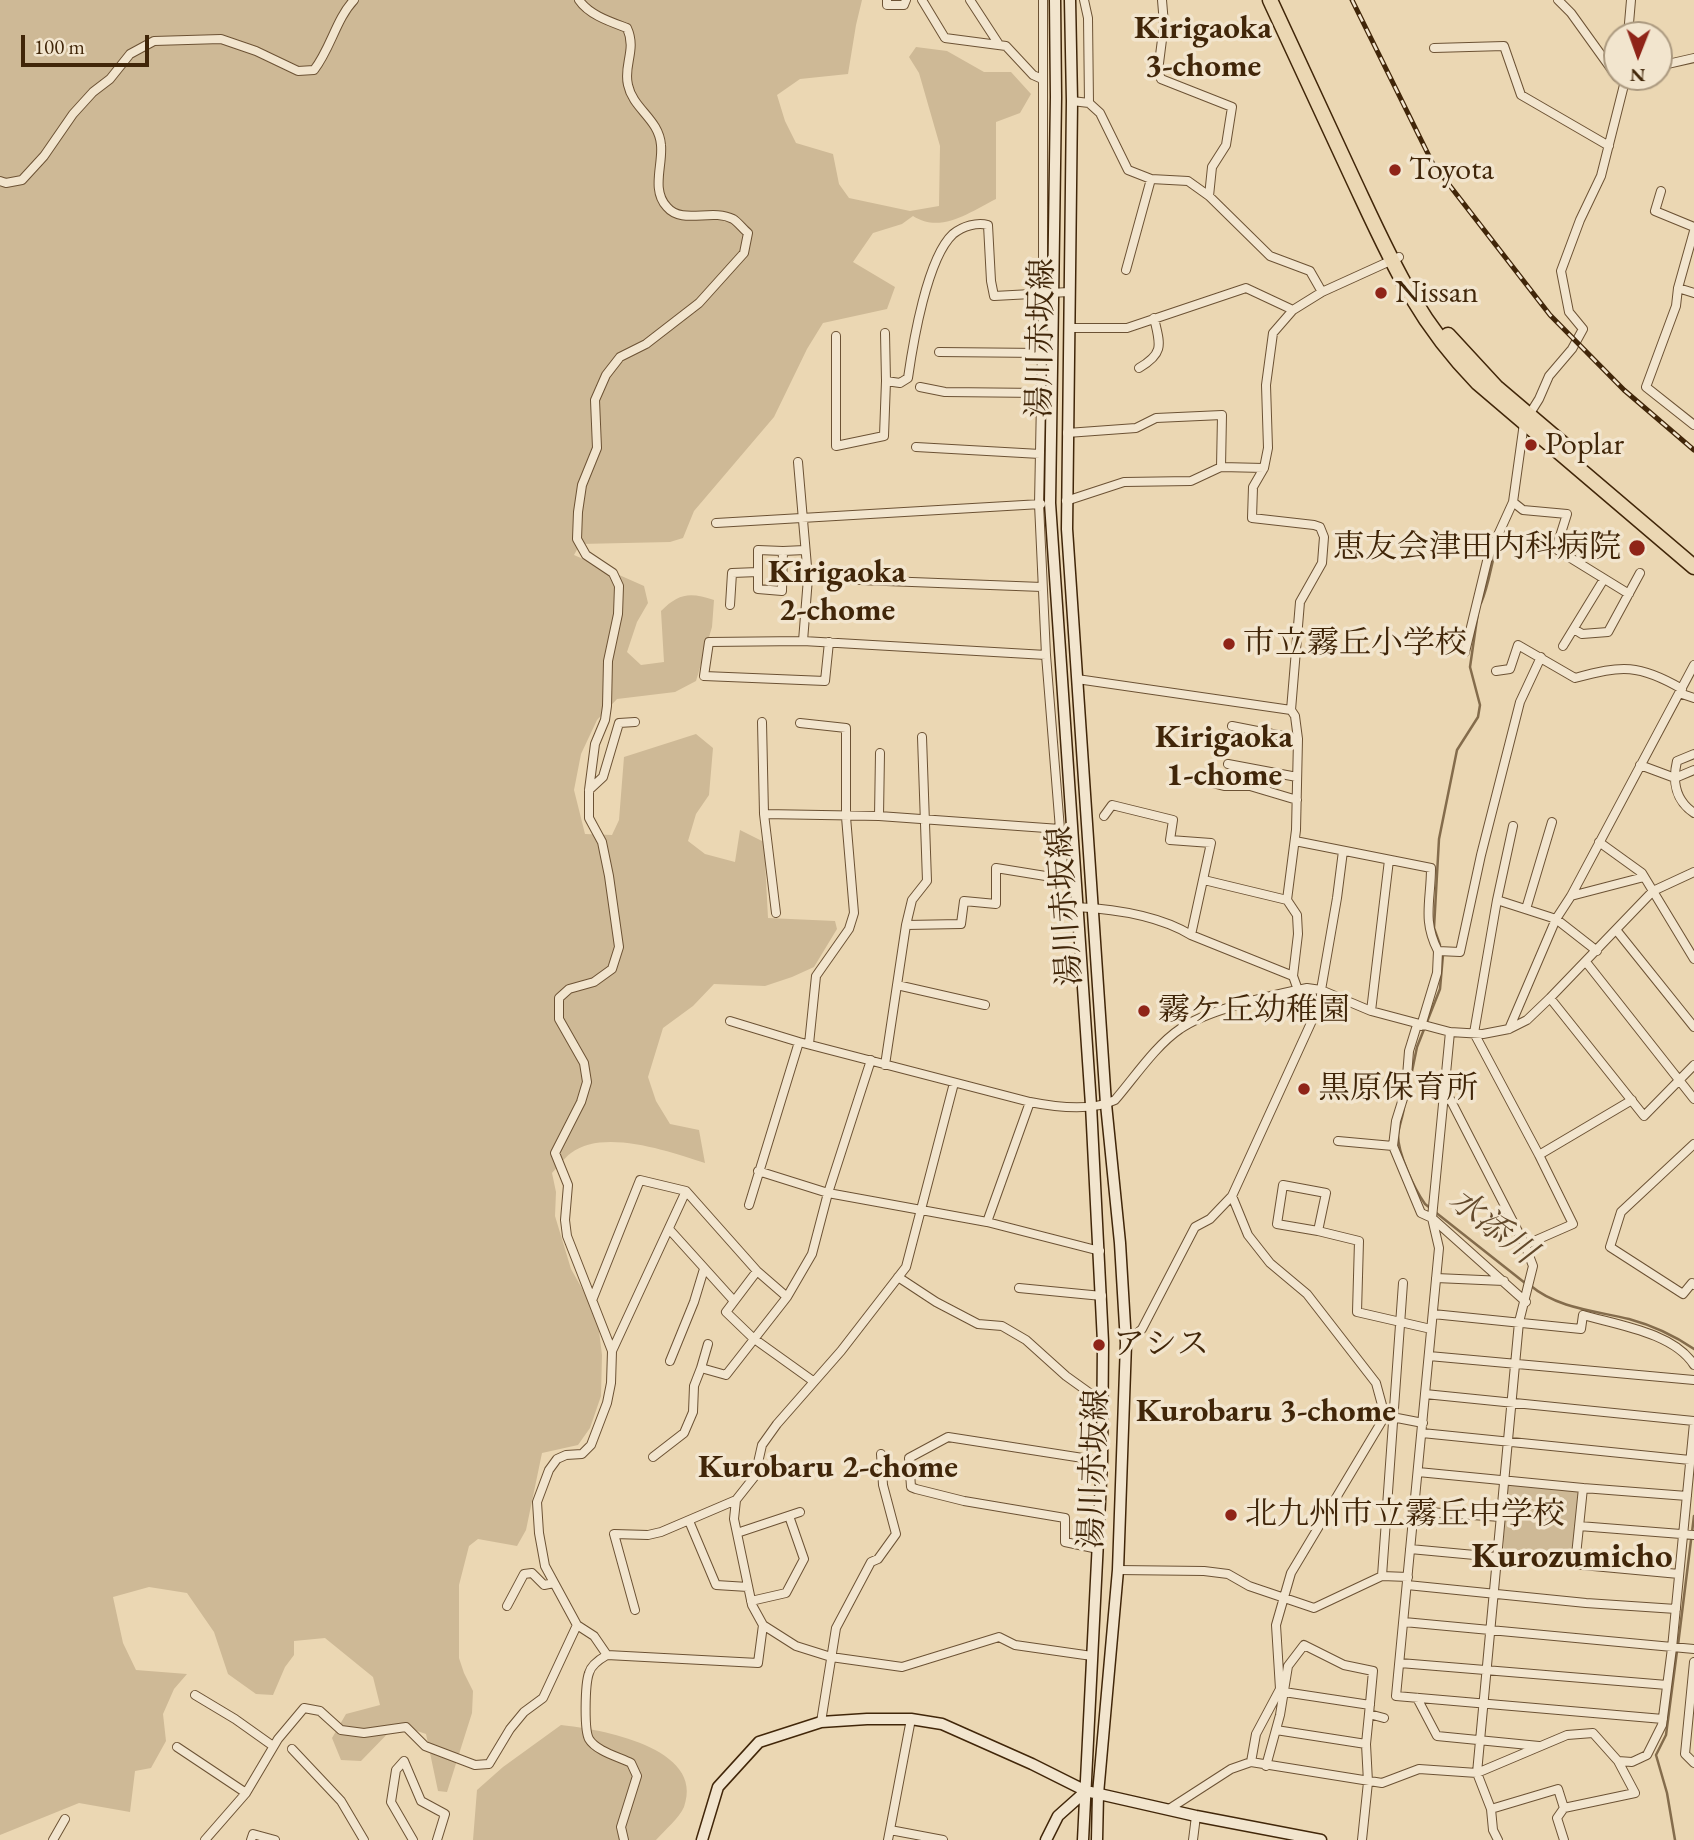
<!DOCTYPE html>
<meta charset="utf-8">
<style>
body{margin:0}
#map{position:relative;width:1694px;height:1840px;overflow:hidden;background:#ebd7b3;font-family:"EB Garamond",serif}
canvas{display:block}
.north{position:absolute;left:1603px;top:21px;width:70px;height:70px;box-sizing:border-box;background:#f2e5ce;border:2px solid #ab997f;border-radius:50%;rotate:181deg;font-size:19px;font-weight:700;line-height:28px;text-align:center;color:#412609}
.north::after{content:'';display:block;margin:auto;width:24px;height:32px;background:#8f2418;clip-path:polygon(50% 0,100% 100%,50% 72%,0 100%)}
.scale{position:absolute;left:21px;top:35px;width:128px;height:32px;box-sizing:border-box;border:4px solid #412609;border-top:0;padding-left:9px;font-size:21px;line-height:24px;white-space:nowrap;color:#412609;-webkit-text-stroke:5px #f2e5ce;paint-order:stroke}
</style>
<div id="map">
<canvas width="1694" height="1840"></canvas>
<div class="north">N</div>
<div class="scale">100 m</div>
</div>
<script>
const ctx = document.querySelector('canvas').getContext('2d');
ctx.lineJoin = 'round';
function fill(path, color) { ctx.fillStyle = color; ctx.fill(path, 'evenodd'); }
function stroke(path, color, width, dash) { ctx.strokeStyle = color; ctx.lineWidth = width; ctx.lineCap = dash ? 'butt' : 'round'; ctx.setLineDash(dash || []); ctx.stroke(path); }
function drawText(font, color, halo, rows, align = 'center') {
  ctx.font = font + ' "EB Garamond","Noto Serif JP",serif'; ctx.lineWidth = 7; ctx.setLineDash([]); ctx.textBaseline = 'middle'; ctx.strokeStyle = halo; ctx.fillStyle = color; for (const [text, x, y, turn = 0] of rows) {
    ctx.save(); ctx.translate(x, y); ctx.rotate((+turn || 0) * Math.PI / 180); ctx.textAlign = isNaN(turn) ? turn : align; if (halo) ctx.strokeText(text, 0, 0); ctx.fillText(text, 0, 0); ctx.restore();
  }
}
fill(new Path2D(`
 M0,0h862l-6,25 -8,49 -48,5 -23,16 8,26 11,22 37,11 6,30 10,14 61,13 29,-5 1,-60 -21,-73 -10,-16 7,-10 31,4 37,21h27l20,22 -11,19 -24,9v77c-26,13 -55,35 -83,17l-11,8 -29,9 -20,29 42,25 -8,22 -64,14 -16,26 -33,68 -80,94 -11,27 -13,4 -90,2 -6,11 70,31 4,17 -11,19 -10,30 14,13 23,-3 -3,-51c18,-18 29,-19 53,-11l-2,27 -16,54 -21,11 -58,7 -20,21 -16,34 -7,36 11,44 27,1 7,-15 5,-63 72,-23 17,14 -4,47 -13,19 -8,27 17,13 30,8 5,-32 24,12 4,76 67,3 2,8 -23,38 -22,10 -27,9 -51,-2 -21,22 -30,22 -15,49 8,24 14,23 29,6 6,33c-35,-11 -101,-35 -134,-10 -7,5 -13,14 -19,20l4,19 -1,24 16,53 26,46 5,40 -1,41 -11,32 -12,17 -36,8 -16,77 -9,16 -39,-7 -9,7 -10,39v73l5,15 9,18 -1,22 -25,79 -9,-1 -12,-57 -29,-10 -36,37 -20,-1 -9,-22 14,-24 34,-9 -7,-28 -48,-39 -31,3v14l-9,12 -12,28 -17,-1 -28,-20 -14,-42 -27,-39 -38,-6 -36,10 10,46 13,27 51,4 -13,15 -11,25 3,27 -15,27 -16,3 -5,41 -51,-9 -79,32z
 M1507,1483l72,8 -6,69 -70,-6z
 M561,1725c38,4 145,22 123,82 -5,11 -19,23 -28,33h-183l4,-50 26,-23z`), '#ceb996');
stroke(new Path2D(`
 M1481,603c8,-18 10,-39 16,-58
 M1440,945l-6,-17 5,-89 18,-89 21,-33 2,-12 -10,-38 8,-55
 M1411,1076l6,-29 23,-58 3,-34
 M1404,1107c-1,9 -5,19 -6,28 0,19 16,53 27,69l100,79
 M1531,1286c26,22 65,25 98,33 22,6 46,17 65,30
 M1678,1645l16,-129
 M1675,1840l-8,-47 -11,-38 10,-20 11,-84`), '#846c4c', 2.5);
const street = new Path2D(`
 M579,0c10,15 32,22 48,28 10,22 -4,37 1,57 5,24 31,34 33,60 2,20 -10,45 6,62 15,18 45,1 66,12 5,3 10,10 15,14l-4,20 -45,50 -53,41 -26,13 -14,18 -11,25 2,48 -15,37 -4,27 -1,27 9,16 27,18 6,13 -1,28 -10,47 -1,45 -2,14 -10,24 -6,46v28l13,24 7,34 10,71 -7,22 -18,13 -25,7 -10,9v21l25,44 3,19 -6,20 -26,51 13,32 -3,35 2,16 45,115 -1,32 -4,20 -16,42 -9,9 -16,1 -9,4 -8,11 -12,32 2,31 6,33 32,59 17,11 13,19
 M887,0v5h17l2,-5
 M922,0l23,38 61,8 27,29 9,4
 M970,0l28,43
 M1084,0l4,18 1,85
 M1162,0l2,24 -6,47 3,8 71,28 -6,38 -14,22 -3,29
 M1558,0l13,13 46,64
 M1628,35l3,-35
 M1434,48l70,-2 17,49 88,51
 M1659,66l35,-8
 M1625,83l10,-6
 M1072,101l17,2 11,10 28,57 23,9 37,2 21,15 61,60 40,15 12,21
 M0,181l6,2 16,-3 22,-24 29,-42 20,-22 17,-13 20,-25 24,-13 67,-2 35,12 42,20 16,-1c17,-22 22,-51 40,-70
 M1661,191l-6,20 39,16
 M1694,231l-16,57 -2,18 -30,81 48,38
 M1126,270l25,-91
 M1678,288l16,5
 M1069,328h58l119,-40 47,22
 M885,333l1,48
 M836,336v110l48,-10 2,-55 14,2 8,-5c5,-35 19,-120 45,-144 10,-8 24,-12 35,-9l3,56 3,15 75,-4
 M939,352l103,1
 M1139,368c26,-15 21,-24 15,-50
 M920,387l25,5 96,1
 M1067,433l69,-5 20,-10 66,-3 -1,52
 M916,447l124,7
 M798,462l10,116 -5,63 243,14
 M1066,501l58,-19 67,-1 30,-14 43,1
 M1513,502l10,8 44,4 -11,35 73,45
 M716,523l325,-19
 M783,551l-25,-1v39l24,2 1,-40 22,-1
 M808,578l234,9
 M730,605l2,-32 26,-1
 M1574,629l8,5 26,-2 32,-59
 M803,641l-94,1 -5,34 121,5 4,-39
 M1563,646l41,-67
 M1465,652l23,-95 25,-55 11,-79 15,-24 10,-23 23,-27 11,-20 -14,-17 -8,-41 19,-51 21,-44 25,-99
 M1496,671l14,-2 8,-24 57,33c47,-13 64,-14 107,11
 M1077,679l214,31
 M1679,693l15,5
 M762,722l2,92 12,99
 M800,723l46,5v89l8,96 -5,16 -33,47 -7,68
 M1232,726l66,13
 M1694,754l-17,7c-5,21 -1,40 17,52
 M1228,764l69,13
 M1640,765l35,13 19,-8
 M1193,778l31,8h26l47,14
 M589,790l14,-13 16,-54 16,-1
 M764,814l115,2 181,13
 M879,816l1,-63
 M1104,816l8,-11 61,15 -3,20 41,3 -20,92
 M1295,841l136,27c0,33 -9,52 7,83
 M1599,842l43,31 52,86
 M1204,880l83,20
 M1571,896l73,-19
 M1497,900l16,-74
 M1076,907c39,2 82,8 115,28l102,41 5,14
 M1526,909l26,-87
 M906,925l55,-1 3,-23 32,3v-36l68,11 -18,-224 -7,-151 4,-210v-294
 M1617,931l77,96
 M1586,962l108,137
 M1293,976l5,-42 -1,-19 -10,-15 9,-70 2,-91 -3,-23 -4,-6 9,-108 22,-39 2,-26 -4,-10 -6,-2 -62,-7 1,-31 11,-19 4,-20 -2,-63 7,-52 20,-23 29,-18 77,-35
 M897,985l88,20
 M1550,998l94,118 50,-51
 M1371,1011l18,-151
 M730,1021l69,21 231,60c25,5 61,10 85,-2 19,-22 41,-55 65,-71 28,-20 93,-34 127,-41l14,2 50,21 79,21 33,2 26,-5 18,-9 23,-22 103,-107 41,-19
 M1421,1026l16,-53 1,-22 22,1 21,-97 39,-153 21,-45
 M1509,1029l47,-110 15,-23 123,-231
 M1450,1032l-18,186 7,30 -43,448 267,23
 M885,1065l21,-140 6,-25 15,-19 -5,-144
 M954,1083l-48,184 -65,84 -64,73 -15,21 -7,31 -19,24 -2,19 18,86 11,20 33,21 35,11 71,10 97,-30 16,8 77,11
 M1443,1093l7,6 75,146 8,21 -14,56 -42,451 14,36 2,21 5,10
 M1338,1141l55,5 28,67 11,5 94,84
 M1694,1144l-73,68 -11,35 73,47 9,-11 2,2
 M1393,1146l3,-25 10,-32 3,-38 8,-26
 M1539,1155l-65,-122 23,-133 59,19 41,32
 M758,1171l70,22 159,29 113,29
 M1232,1196l16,39 22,28 37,31 69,89 9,33 -94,157 -15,52 4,64 -24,45 -5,28
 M749,1205l50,-163
 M987,1222l43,-120
 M669,1229l65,72
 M1318,1231l-41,-7 6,-39 43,8 -8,38 41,10 -2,71 74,17
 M1525,1245l48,-21 -34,-69 93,-55
 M757,1271l-31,41 27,26 60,43
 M898,1277l38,25 42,22 24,2 24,14 40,36 32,23 6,1
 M1436,1278l68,3
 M1019,1288l83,8
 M593,1298l47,-118 46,11 71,80 30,26
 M1433,1314l148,15 2,-14c35,10 91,18 111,50
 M1126,1343l16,-14 53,-102 15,-8 22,-23 89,-195v-11l16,-92 6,-47
 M612,1351l74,-160
 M1429,1356l265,24
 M670,1361l24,-59 10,-33
 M701,1368l7,-24
 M1425,1394l269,27
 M1392,1417l31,6
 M1422,1433l268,27
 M653,1457l31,-24 9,-21 1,-26 7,-18 25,7 61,-78 25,-43 16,-61 43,-133
 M1418,1472l165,16 -8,77
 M1583,1488l104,8
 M1414,1511l87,6
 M689,1521l27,64 32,2
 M1579,1526l115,9
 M737,1533l63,-21
 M1098,1549l-33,-7v-24l-101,-17 -48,-12 -5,-2 -2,-29 39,-21 154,24
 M1410,1549l269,25
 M1118,1570l86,1 24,3 21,12 65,22 68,-32 26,1
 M1382,1576l21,-293
 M1407,1585l179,18 90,6
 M751,1601l35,-8 18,-34 -15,-43
 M507,1606l17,-32 8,-1 12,12 10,-2
 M635,1610l-21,-76 34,1 13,-3 75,-32
 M1404,1622l290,27
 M1694,1662l-9,92 9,9
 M1400,1663l267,22
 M1284,1692l86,13
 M195,1695l40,24 38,27
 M1417,1698l20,38 102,10
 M821,1722l15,-94 35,-66 7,-3 18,-25 -13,-49 -2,-31
 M1276,1730l90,14
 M177,1747l69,46
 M292,1749l49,52 23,39
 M1266,1766l14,-51 8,-49 16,-21 40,20 29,6 -4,43
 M1169,1809l62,-40 20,-7 131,21 37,-14 58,4 90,-38 26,-2 25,28 14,1 15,-7 15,-30 10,-77 22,-225
 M1491,1809l67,-20 6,19 71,-15 -17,-32
 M890,1830l53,10
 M53,1840l12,-21
 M205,1840l41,-47 32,-54 26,-31 16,3 21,19 23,3 42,-6 19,19 50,19 14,-1 21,-35 14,-17 19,-14 34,-73
 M251,1840l2,-6 22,6
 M413,1840l-22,-38 5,-32 8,-9 17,40 24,13 -8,26
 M624,1840l-3,-13 16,-51 -6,-13c-12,-6 -35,-12 -42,-24 -5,-9 -4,-55 0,-66 2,-8 11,-14 18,-18l151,8 5,-38
 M888,1840l23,-121
 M1193,1840l3,-24
 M1362,1840l6,-58 -2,-38 3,-30 15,4
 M1564,1840l-7,-22 7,-10`);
const secondary = new Path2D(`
 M1055,0l1,97 -6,406 41,602 12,237 -1,119 -19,379
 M1070,0l2,101 -5,428 39,575 14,139 6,100 -8,227 -20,224 -1,46
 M702,1840l16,-53 41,-45 62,-20 46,-3h44l31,5 90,40 54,27 110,25 125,24
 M1046,1840l12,-24 28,-25`);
const highway = new Path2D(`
 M1270,0c28,60 56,120 83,179 37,79 63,141 125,204l216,184
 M1448,335l48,52 80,68`);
stroke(street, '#6c5234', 10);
stroke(secondary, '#412609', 13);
stroke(highway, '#412609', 17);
stroke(street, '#f2e5ce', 8);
stroke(secondary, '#f2e5ce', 10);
stroke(highway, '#ebd7b3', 14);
const rail = new Path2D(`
 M1352,0l81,164 117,151 74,75 70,60`);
stroke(rail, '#412609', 5);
stroke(rail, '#f2e5ce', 2.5, [8]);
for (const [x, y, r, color] of [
 [1395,170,7,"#8f2418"],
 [1381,293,7,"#8f2418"],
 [1531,445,7,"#8f2418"],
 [1637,548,9,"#8f2418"],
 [1229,644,7,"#8f2418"],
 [1144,1011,7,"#8f2418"],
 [1304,1089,7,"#8f2418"],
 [1099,1345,7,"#8f2418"],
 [1231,1515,7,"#8f2418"]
]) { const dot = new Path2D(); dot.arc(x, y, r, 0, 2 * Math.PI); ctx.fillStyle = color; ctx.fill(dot); stroke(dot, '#f2e5ce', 2.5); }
drawText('32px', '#412609', '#f2e5ce', [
 ["Toyota",1409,170],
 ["Nissan",1395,293],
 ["Poplar",1545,445],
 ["恵友会津田内科病院",1621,548,"right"],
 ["市立霧丘小学校",1243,644],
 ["霧ケ丘幼稚園",1158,1011],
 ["黒原保育所",1318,1089],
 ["アシス",1113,1345],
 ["北九州市立霧丘中学校",1245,1515]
], 'left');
drawText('32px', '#412609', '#f2e5ce', [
 ["湯川赤坂線",1042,338,-89],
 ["湯川赤坂線",1066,906,-94],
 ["湯川赤坂線",1095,1469,-88]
]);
drawText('bold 33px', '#412609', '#f2e5ce', [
 ["Kirigaoka",1203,29],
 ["3-chome",1203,67],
 ["Kirigaoka",837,573],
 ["2-chome",837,611],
 ["Kirigaoka",1224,738],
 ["1-chome",1224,776],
 ["Kurobaru 3-chome",1266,1412],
 ["Kurobaru 2-chome",828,1468]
]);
drawText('italic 33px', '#63492b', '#f2e5ce', [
 ["水添川",1492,1227,38]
]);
drawText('bold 35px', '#412609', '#f2e5ce', [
 ["Kurozumicho",1572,1557]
]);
</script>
